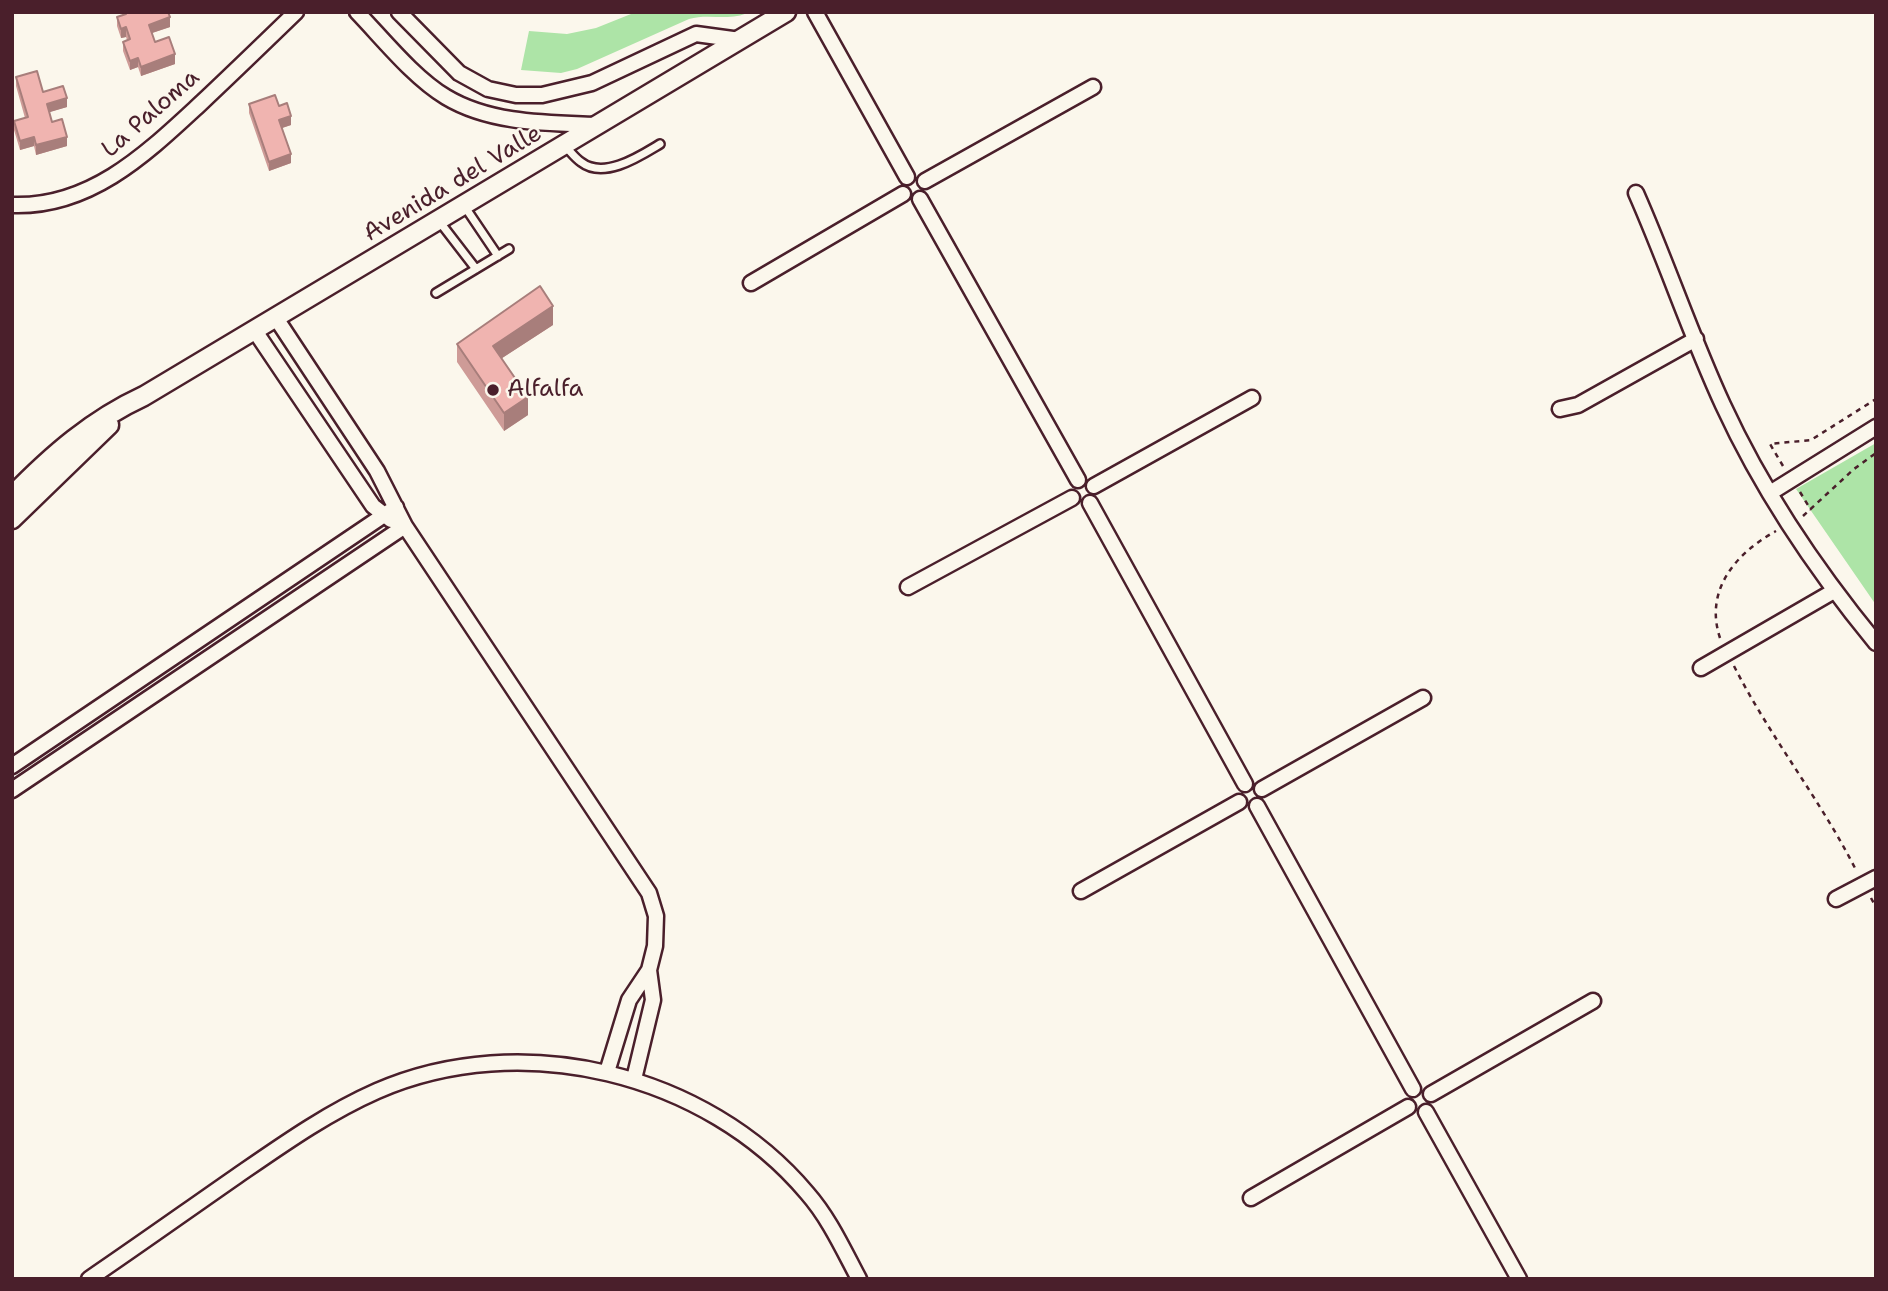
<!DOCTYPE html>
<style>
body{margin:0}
#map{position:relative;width:1888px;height:1291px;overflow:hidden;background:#fbf7ec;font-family:"Shantell Sans",sans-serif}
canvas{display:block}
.frame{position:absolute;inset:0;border:14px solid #4a1f2b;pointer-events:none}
</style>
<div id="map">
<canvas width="1888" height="1291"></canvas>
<div class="frame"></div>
</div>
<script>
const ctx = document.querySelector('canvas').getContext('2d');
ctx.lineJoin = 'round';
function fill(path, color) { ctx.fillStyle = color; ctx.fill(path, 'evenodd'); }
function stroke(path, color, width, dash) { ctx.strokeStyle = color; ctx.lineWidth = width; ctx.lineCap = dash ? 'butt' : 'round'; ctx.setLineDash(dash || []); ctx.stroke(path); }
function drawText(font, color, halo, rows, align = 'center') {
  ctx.font = font + ' "Shantell Sans",sans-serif'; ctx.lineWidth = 5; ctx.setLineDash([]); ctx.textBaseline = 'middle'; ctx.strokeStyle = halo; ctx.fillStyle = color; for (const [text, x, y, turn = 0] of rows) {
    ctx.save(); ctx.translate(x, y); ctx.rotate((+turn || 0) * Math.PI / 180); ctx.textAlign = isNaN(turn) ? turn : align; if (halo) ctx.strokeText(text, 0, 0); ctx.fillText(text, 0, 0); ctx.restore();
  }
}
fill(new Path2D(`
 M636,12h113c-18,10 -40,1 -60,7l-112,50 -16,4 -40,-3 8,-39 38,3 29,-6z
 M1876,443v162l-80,-116z`), '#ade4a7');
const service = new Path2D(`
 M565,146c5,5 10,12 16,16 23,18 59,-6 79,-18
 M465,207l33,49
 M439,221l37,48
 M436,293l73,-44`);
const minor = new Path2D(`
 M357,12c26,27 57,66 89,85 45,27 102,26 152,28
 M399,12l60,61 29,16 28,6h26l50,-12 104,-49 44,6
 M815,12l92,165
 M925,181l168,-94
 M1636,193c31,70 55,143 87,212 40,87 93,165 153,238
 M920,199l158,281
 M12,205c78,3 134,-51 187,-100 33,-31 65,-62 97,-93
 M751,283l152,-89
 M276,318l101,153 28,55 244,367 7,23 -1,30 -6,24 -20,30 -22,72
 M255,331l118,175 18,14
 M1560,409l18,-4 118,-66
 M1094,486l158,-88
 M1770,493l106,-66
 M1090,503l155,281
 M908,587l164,-89
 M1701,668l133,-77
 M12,766l384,-259
 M1262,789l161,-91
 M12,790l393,-264
 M1257,806l156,283
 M1081,891l158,-89
 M1836,899l40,-21
 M634,1079l19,-79 -4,-30
 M1431,1094l162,-93
 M1426,1112l93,167
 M1251,1198l157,-91
 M89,1279c50,-34 99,-69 148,-103 45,-31 90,-63 140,-85 144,-63 329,-18 430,102 22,25 36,56 52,86`);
const tertiary = new Path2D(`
 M12,496c40,-41 80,-76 132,-100l642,-384
 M12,519l97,-94`);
stroke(service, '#4a1f2b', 12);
stroke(minor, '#4a1f2b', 19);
stroke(tertiary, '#4a1f2b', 23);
stroke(new Path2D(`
 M1783,466l-13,-22 41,-4 65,-41
 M1800,492l11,18
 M1803,516l51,-47 22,-16
 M1720,638c-16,-48 16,-85 56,-107
 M1734,666c36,71 86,133 122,204
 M1871,898l5,9`), '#4a1f2b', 2.5, [5, 5]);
stroke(service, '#fbf7ec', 7);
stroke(minor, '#fbf7ec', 14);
stroke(tertiary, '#fbf7ec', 18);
fill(new Path2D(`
 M122,12h46l2,15 -18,6 3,9 20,22 -34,12 -3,-9 -8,3 -7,-19v-9l4,-2 -1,-3 -5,1 -4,-12v-9l6,-2z
 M16,77l27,15 24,15 -18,5 3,10 15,24 -31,9 -2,-9 -14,4 -6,-20v-9l11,-3 -9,-32z
 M249,104l30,2 12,19 -9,3 9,35 -22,8 -20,-58z
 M553,325l-51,33 26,57 -24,16 -47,-69v-18z`), '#ce9b97');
fill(new Path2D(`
 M170,17v10l-21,7v-9z
 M126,27v10l-5,1v-9z
 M175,54v10l-34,12v-9z
 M138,58v9l-8,3v-9z
 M67,98v9l-20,6v-9z
 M291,116v9l-12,4v-9z
 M34,137v9l-14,4v-9z
 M67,137v9l-31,9v-10z
 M291,154v9l-22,8v-9z
 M553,306v19l-60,39v-18z
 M528,397v18l-24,16v-18z`), '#a87e7b');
const building = new Path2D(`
 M125,12h43l2,5 -21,8 6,17 14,-5 6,17 -34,13 -3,-9 -8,3 -7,-19 7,-3 -4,-12 -5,2 -4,-12 9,-3z
 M37,71l6,21 20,-6 4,12 -20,6 5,18 10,-3 5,18 -31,8 -2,-8 -14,4 -6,-20 14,-4 -12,-40z
 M275,95l4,11 8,-3 4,13 -12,4 12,34 -22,8 -20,-58z
 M540,286l13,20 -60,40 35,51 -24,16 -47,-69z`);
fill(building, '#f0b4b0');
stroke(building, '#a87e7b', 2);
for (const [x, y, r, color] of [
 [493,390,7,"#4a1f2b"]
]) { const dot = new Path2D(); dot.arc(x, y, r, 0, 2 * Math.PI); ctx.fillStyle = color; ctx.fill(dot); stroke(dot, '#fbf7ec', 2.5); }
drawText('24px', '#4a1f2b', '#fbf7ec', [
 ["La Paloma",151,114,-41],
 ["Avenida del Valle",453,184,-31]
]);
drawText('24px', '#4a1f2b', '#fbf7ec', [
 ["Alfalfa",507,390]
], 'left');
</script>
